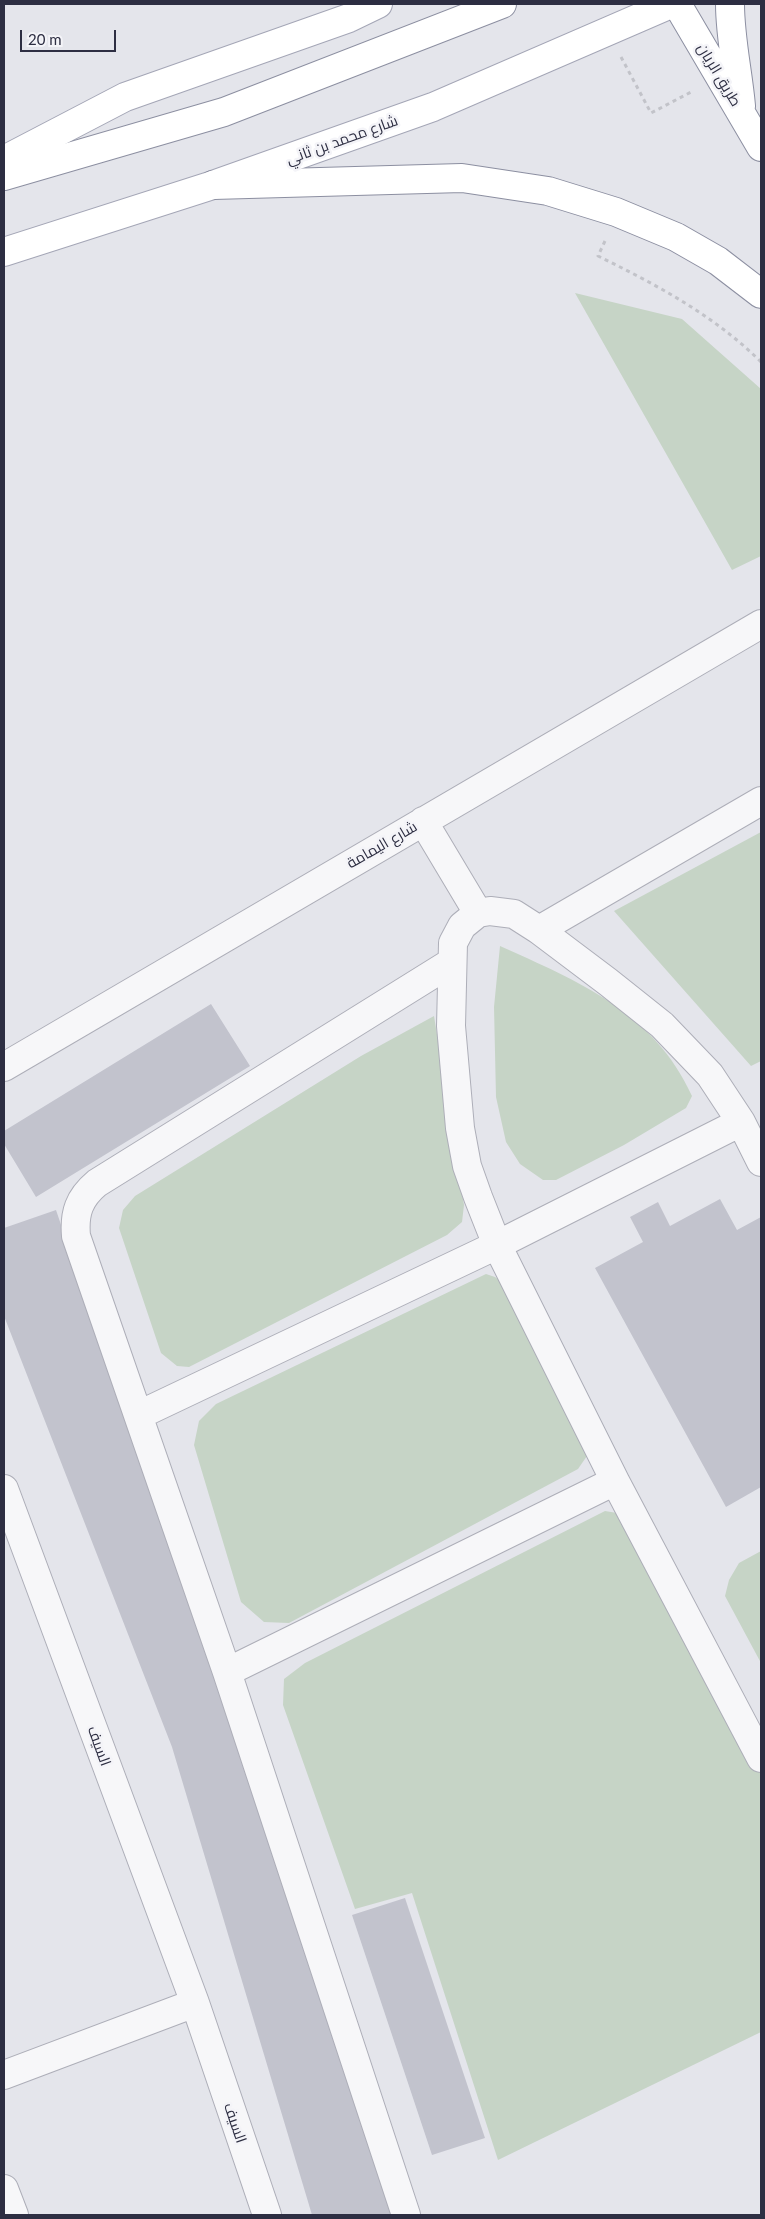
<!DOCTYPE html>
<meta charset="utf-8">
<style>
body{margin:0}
#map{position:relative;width:765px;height:2219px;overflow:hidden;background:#e4e5eb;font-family:Lato,sans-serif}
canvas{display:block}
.frame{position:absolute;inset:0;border:5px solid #2d2e42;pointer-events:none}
.scale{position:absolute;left:20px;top:30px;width:96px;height:22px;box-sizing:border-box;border:2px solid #2d2e42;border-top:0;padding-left:6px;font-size:15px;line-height:18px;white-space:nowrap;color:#2d2e42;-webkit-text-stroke:4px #f4f4f8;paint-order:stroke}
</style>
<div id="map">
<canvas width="765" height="2219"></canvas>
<div class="frame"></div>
<div class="scale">20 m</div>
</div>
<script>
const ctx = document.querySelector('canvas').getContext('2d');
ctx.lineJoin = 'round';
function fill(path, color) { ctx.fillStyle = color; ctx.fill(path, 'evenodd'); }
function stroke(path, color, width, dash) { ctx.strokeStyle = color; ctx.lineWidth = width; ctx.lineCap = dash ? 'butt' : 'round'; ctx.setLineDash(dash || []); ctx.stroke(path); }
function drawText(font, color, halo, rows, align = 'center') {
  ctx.font = font + ' Lato,Cairo,sans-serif'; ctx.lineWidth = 5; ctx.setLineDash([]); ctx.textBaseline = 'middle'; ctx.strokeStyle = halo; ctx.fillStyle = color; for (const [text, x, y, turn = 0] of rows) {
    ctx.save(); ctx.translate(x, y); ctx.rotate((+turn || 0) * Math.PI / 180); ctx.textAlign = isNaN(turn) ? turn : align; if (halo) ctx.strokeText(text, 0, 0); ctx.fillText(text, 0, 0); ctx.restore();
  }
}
fill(new Path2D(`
 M575,293l107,26 79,70v167l-29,14z
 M761,832v229l-10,5 -137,-155z
 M500,946c78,35 155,67 192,150l-6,12 -62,37 -68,35h-13l-23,-16 -14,-22 -10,-45 -2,-90z
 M434,1016l30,189 -2,17 -15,13 -258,132 -12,-1 -16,-13 -42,-125 4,-18 12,-14 226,-140z
 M486,1274l9,3 19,14 75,162 -11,16 -289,154 -25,-1 -23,-20 -47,-157 5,-24 17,-17z
 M605,1511l18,3 138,252v266l-263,128 -86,-267 -57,16 -72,-204 1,-26 21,-16z
 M761,1551v112l-36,-67 4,-16 10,-17z`), '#c6d4c6');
fill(new Path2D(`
 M211,1004l39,62 -214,131 -32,-53v-13z
 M720,1199l17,31 24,-13v270l-35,20 -131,-239 48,-26 -13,-25 28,-15 12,24z
 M56,1210l340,1005h-84l-140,-468 -168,-431v-88z
 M405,1898l80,240 -53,17 -80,-240z`), '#c2c3cd');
const minor = new Path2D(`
 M423,821l55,92
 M539,930l222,-129
 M4,1067l757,-443
 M761,1162l-20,-40 -31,-47 -48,-50 -54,-43 -69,-52 -25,-16 -24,-3 -12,2 -16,13 -9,17 -2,83 9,102 7,38 11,31 19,48 118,236 146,277
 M139,1415l358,-170 244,-123
 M4,1489l191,514 72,212
 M227,1672l388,-191
 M4,2075l191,-72
 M4,2189l10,26
 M406,2215l-179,-543 -151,-436c-2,-23 3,-38 21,-53l355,-221`);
const major = new Path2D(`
 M4,160l121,-63 224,-79 29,-14
 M4,252l209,-67 220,-78 238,-103`);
const highway = new Path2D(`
 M677,4l84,143
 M730,4c0,34 8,68 11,102
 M4,176l220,-64 278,-108
 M213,185l249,-7 86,13 68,21 60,25 42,24 43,33`);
stroke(minor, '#adaeb8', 30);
stroke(major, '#a4a6b6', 30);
stroke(highway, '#8c8fa1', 30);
stroke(new Path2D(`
 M621,57l30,56 42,-22
 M605,241l-7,15c59,29 117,60 163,106`), '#c2c3c9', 3, [4, 4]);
stroke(minor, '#f7f7f9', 28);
stroke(major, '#fff', 28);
stroke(highway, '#fff', 28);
drawText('15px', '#2d2e42', '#f4f4f8', [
 ["طريق الريان",719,75,59],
 ["شارع محمد بن ثاني",342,140,-20],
 ["شارع اليمامة",382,845,-30],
 ["السيف",99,1746,70],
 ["السيف",235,2123,71]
]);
</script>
